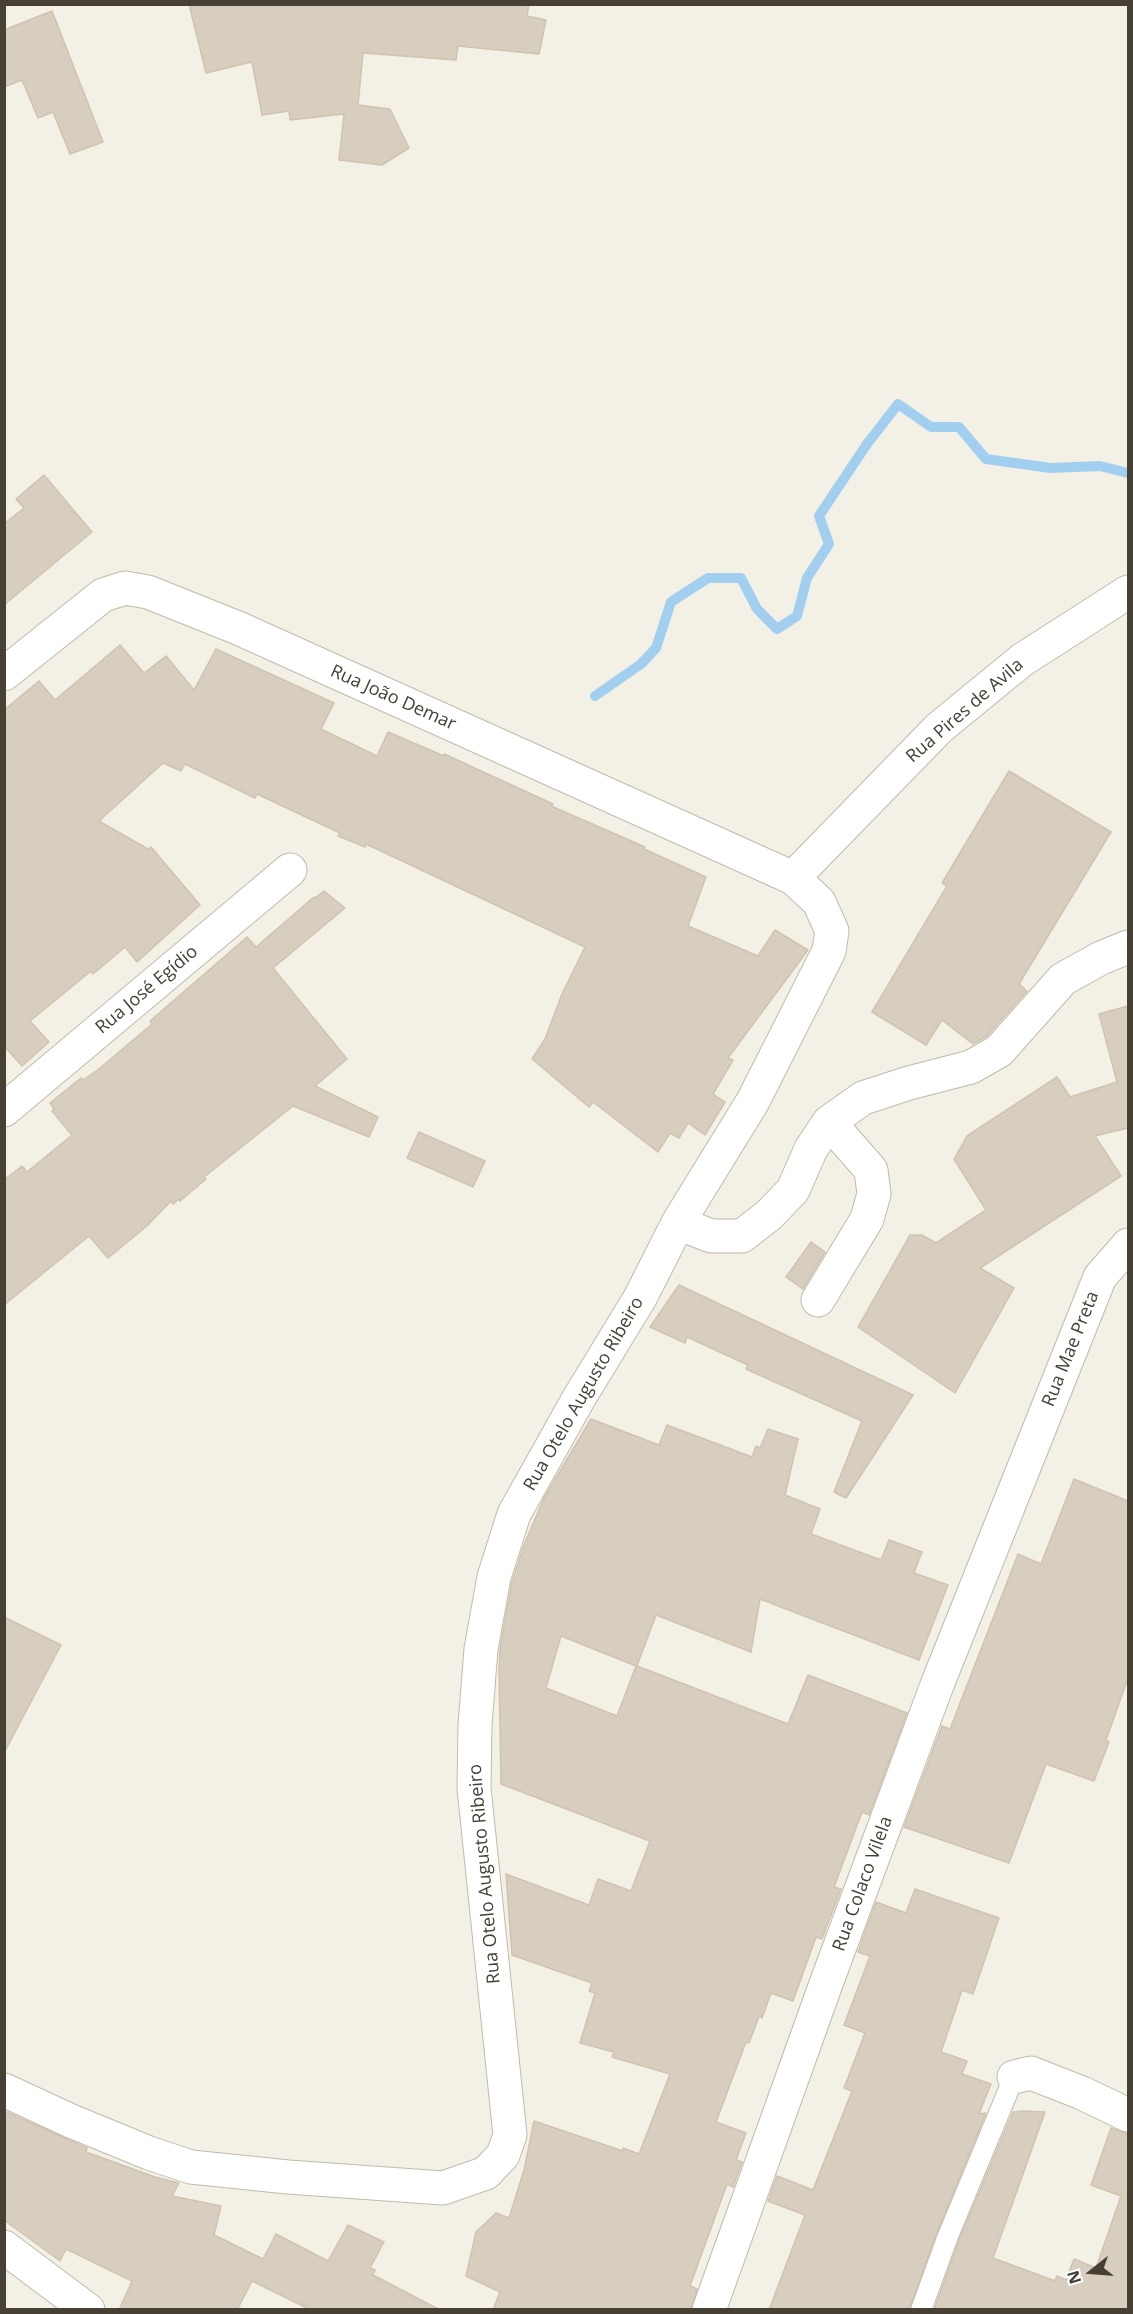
<!DOCTYPE html>
<meta charset="utf-8">
<style>
body{margin:0}
#map{position:relative;width:1133px;height:2314px;overflow:hidden;background:#f3f0e6;font-family:"Open Sans",sans-serif}
canvas{display:block}
.frame{position:absolute;inset:0;border:6px solid #464035;pointer-events:none}
.north{position:absolute;left:1061px;top:2242px;width:60px;height:60px;-webkit-text-stroke:4px #fff;paint-order:stroke;rotate:253deg;font-size:16px;font-weight:700;line-height:24px;text-align:center;color:#464035}
.north::after{content:'';display:block;margin:auto;width:21px;height:27px;background:#464035;clip-path:polygon(50% 0,100% 100%,50% 72%,0 100%)}
</style>
<div id="map">
<canvas width="1133" height="2314"></canvas>
<div class="frame"></div>
<div class="north">N</div>
</div>
<script>
const ctx = document.querySelector('canvas').getContext('2d');
ctx.lineJoin = 'round';
function stroke(path, color, width, dash) { ctx.strokeStyle = color; ctx.lineWidth = width; ctx.lineCap = dash ? 'butt' : 'round'; ctx.setLineDash(dash || []); ctx.stroke(path); }
function fill(path, color) { ctx.fillStyle = color; ctx.fill(path, 'evenodd'); }
function drawText(font, color, halo, rows, align = 'center') {
  ctx.font = font + ' "Open Sans",sans-serif'; ctx.lineWidth = 4.5; ctx.setLineDash([]); ctx.textBaseline = 'middle'; ctx.strokeStyle = halo; ctx.fillStyle = color; for (const [text, x, y, turn = 0] of rows) {
    ctx.save(); ctx.translate(x, y); ctx.rotate((+turn || 0) * Math.PI / 180); ctx.textAlign = isNaN(turn) ? turn : align; if (halo) ctx.strokeText(text, 0, 0); ctx.fillText(text, 0, 0); ctx.restore();
  }
}
stroke(new Path2D(`
 M595,696l46,-32 15,-16 15,-46 37,-24h33l16,31 20,20 20,-13 10,-38 22,-34 -10,-28 48,-72 31,-40 33,23h28l27,32 65,9 49,-2 28,7`), '#a2cff0', 10);
const building = new Path2D(`
 M189,4h340l-2,12 19,4 -7,34 -81,-8 -2,14 -93,-7 -5,52 32,4 19,39 -27,17 -43,-5 5,-46 -54,6 -1,-9 -27,4 -10,-53 -46,11z
 M52,11l51,131 -33,12 -17,-42 -15,6 -16,-38 -18,7v-57z
 M44,475l48,57 -88,73v-81l20,-16 -8,-9z
 M120,645l24,28 22,-17 28,34 22,-41 118,54 -13,26 56,27 11,-24 56,24v-2l109,50 -2,2 94,41 -1,2 62,28 -18,49 70,30 17,-26 33,20 -80,108 5,2 -20,34 12,8 -20,33 -17,-12 -9,15 -9,-5 -12,19 -65,-50 -4,5 -57,-48 13,-20 17,-45 23,-47 -219,-103 -1,3 -27,-11 2,-3 -83,-39 -2,4 -70,-34 -4,7 -18,-8 -64,58 49,28 3,-2 49,58 -63,57 -12,-15 -32,27 -2,-3 -61,50 19,21 -27,24 -18,-20v-336l35,-29 16,19z
 M1009,771l102,61 -92,152 8,7 -40,45 -14,8 -31,-24 -16,25 -54,-33 75,-126 -5,-3z
 M324,891l21,17 -72,60 74,91 -32,27 63,31 -9,20 -76,-31 -89,71 2,2 -26,22 -1,-2 -6,5 -2,-3 -24,25 -39,32 -19,-22 -85,69v-125l18,-14 5,6 45,-37 -20,-24 2,-2 -4,-6 31,-25 2,2 16,-11 53,-45 -2,-3 97,-84 9,10 58,-50 1,1z
 M1128,1006v122l-33,8 26,40 -141,92 34,20 -59,105 -97,-66 52,-92h12l14,8 50,-33 -32,-51 13,-23 90,-59 13,20 47,-15 -18,-68z
 M419,1132l66,29 -12,26 -66,-29z
 M811,1242l14,10 -22,37 -17,-12z
 M679,1285l234,110 -67,103 -12,-6 28,-71 -116,-52 2,-4 -61,-28 -2,6 -35,-16z
 M591,1419l68,26 8,-20 85,32 4,-11 4,2 8,-19 30,10 -13,56 35,14 -9,25 70,26 8,-20 33,12 -8,21 34,12 -29,75 -159,-61 -9,53 -95,-37 -19,51 151,58 20,-49 99,38 -38,102 -7,-3 -28,75 7,2 -19,50 -6,-2 -23,64 -22,-8 -9,25 -3,-2 -10,27 -3,-1 -30,80 30,11 -10,27 6,2 -9,25 -6,-3 -37,102 7,3 -6,21h-198l7,-18 -34,-16 10,-44 20,-19 13,5 15,-48 10,-49 89,30v-3l16,6 31,-80 -58,-17 2,-5 -34,-9 15,-50 -6,-2 3,-8 -80,-28 -6,-81 83,31 9,-26 33,12 19,-50 -149,-57 -2,-114 1,-22 12,-66 12,-37 20,-47zM561,1636l75,30 -19,50 -71,-28z
 M1074,1479l54,22v177l-22,62 3,2 -15,39 -48,-17 -37,99 -105,-36 38,-101 8,3 68,-175 23,10z
 M4,1617l57,28 -57,108z
 M915,1889l84,29 -26,76 -11,-4 -21,62 26,9 -5,13 29,10 -12,30 7,-1 -49,119 -28,78h-140l36,-95 -37,-14 9,-25 36,14 39,-99 -8,-3 21,-55 -21,-8 26,-69 -12,-4 18,-50 30,11z
 M4,2111l83,37 -1,4 69,25 24,6 -7,13 49,10 -7,29 49,24 13,-25 52,27 20,-36 36,17 -14,26 5,2 -2,5 67,35h-129l-59,-29 -15,29h-118l13,-29 -66,-32 -6,12 -56,-41z
 M1025,2111l20,1 -52,146 62,23 2,-5 9,4 8,-21 22,9 25,-72 -30,-11 20,-57 17,6v176h-194l25,-70 54,-128z`);
fill(building, '#d8cebf');
stroke(building, '#d0c3af', 1.5);
const service = new Path2D(`
 M921,2310l27,-74 66,-159`);
const minor = new Path2D(`
 M4,674l99,-79 22,-7 23,4 90,36 555,250 26,24 13,29 -3,20 -76,150 -75,122 -38,75 -61,100 -65,116 -20,63 -13,72 -6,76 -1,63 36,347 -7,20 -17,18 -43,15 -155,-11 -97,-10 -42,-14 -78,-32 -67,-31
 M793,878l146,-150 83,-68 106,-68
 M4,1110l286,-240
 M678,1223l33,13h31l27,-21 24,-25 18,-41 18,-27 34,-24 46,-15 62,-16 28,-16 64,-72 38,-21 27,-11
 M818,1300l49,-81 7,-25 -3,-24 -42,-48
 M1014,2077l17,-4 51,20 46,22
 M709,2310l118,-329 110,-296 163,-408 28,-32`);
const tertiary = new Path2D(`
 M4,2247l84,63`);
stroke(service, '#c2baac', 22);
stroke(minor, '#c2baac', 35);
stroke(tertiary, '#c2baac', 35);
stroke(service, '#fff', 20);
stroke(minor, '#fff', 33);
stroke(tertiary, '#fff', 33);
drawText('18px', '#464035', '#fff', [
 ["Rua João Demar",393,698,24],
 ["Rua Pires de Avila",965,711,-41],
 ["Rua José Egídio",147,990,-40],
 ["Rua Mae Preta",1071,1349,-68],
 ["Rua Otelo Augusto Ribeiro",584,1394,-60],
 ["Rua Otelo Augusto Ribeiro",485,1874,-95],
 ["Rua Colaco Vilela",863,1884,-70]
]);
</script>
